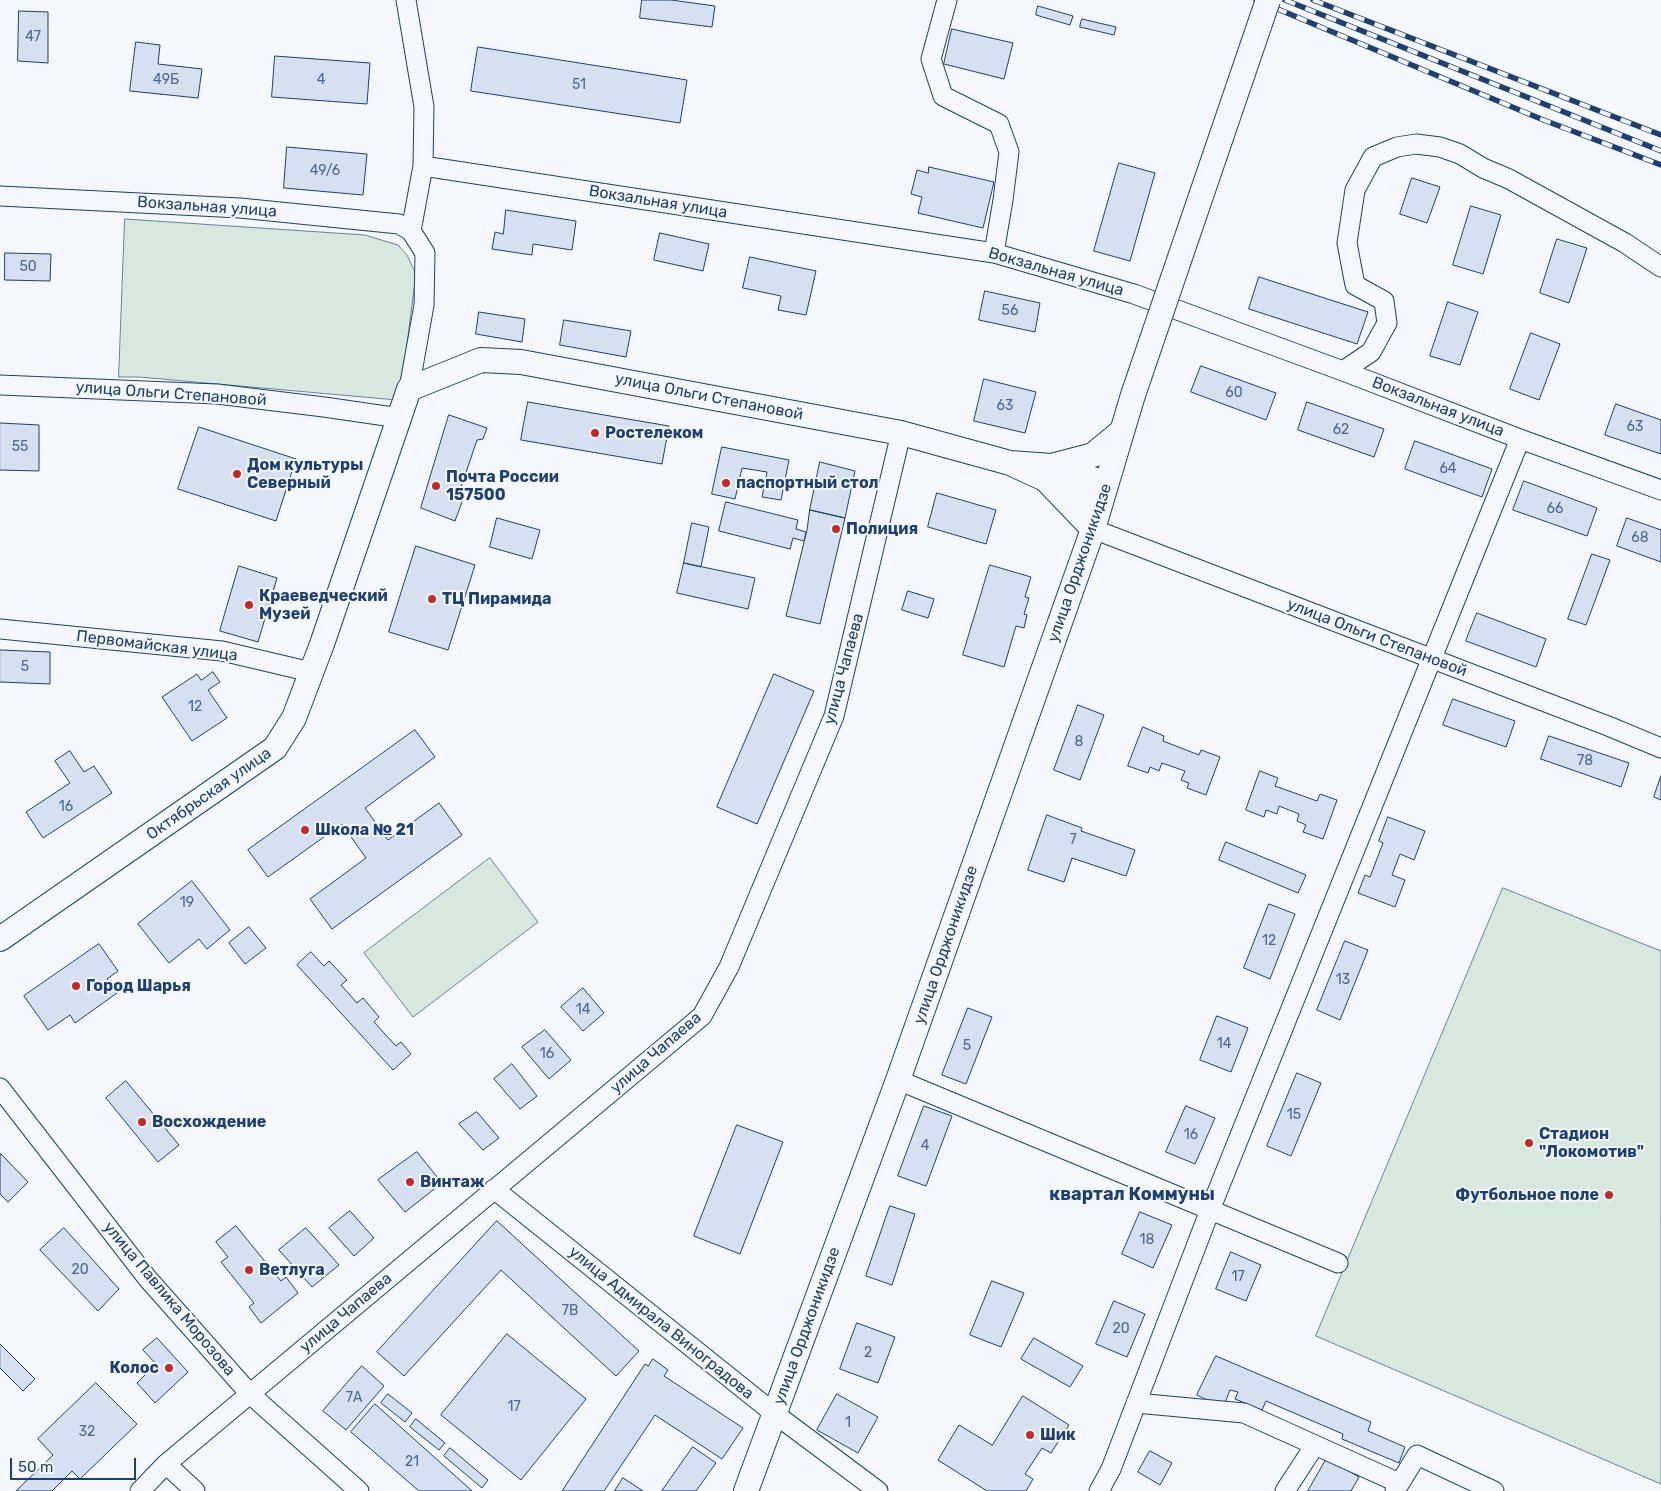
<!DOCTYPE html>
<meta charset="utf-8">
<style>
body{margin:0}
#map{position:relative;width:1661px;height:1491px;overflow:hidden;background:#f4f7fb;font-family:Rubik,sans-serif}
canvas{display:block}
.scale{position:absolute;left:10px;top:1458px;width:126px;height:22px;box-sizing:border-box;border:2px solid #1d3f73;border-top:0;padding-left:6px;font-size:15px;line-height:18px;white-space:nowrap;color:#1d3f73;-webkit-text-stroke:4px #f4f7fb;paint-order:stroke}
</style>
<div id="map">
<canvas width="1661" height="1491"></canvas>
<div class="scale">50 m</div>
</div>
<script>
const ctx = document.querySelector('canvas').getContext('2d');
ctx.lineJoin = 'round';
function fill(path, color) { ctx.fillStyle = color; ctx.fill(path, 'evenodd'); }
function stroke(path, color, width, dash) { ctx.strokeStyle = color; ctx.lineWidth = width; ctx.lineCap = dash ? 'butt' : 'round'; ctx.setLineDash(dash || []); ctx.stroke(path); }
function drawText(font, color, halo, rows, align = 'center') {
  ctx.font = font + ' Rubik,sans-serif'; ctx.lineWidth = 4; ctx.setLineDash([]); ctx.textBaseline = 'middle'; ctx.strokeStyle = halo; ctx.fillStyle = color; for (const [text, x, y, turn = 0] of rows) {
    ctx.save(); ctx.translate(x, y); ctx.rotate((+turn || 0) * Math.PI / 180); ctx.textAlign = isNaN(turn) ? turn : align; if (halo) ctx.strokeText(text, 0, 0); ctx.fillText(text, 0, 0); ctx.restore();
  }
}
const green = new Path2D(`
 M125,219l240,16 33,10 9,10 9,19 -9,70 -10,56 -258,-23h-20z
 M490,858l48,64 -125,95 -49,-64z
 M1503,888l158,63v533l-345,-148z`);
fill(green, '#d7e8df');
stroke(green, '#687fa3', 1);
const building = new Path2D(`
 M642,0h29l44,6 -3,21 -72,-9z
 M1038,6l35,10 -3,9 -34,-10z
 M19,11l29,1v51l-30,-2z
 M1082,19l34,8 -2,8 -34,-8z
 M952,29l61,14 -9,36 -60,-15z
 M136,42l24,3 -2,19 44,5 -4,29 -68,-7z
 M478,47l209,33 -7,43 -209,-32z
 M275,56l95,7 -3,41 -95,-7z
 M287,147l80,7 -4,41 -79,-7z
 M1119,163l36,10 -25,88 -36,-10z
 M929,167l65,15 -11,46 -65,-15 4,-16 -11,-3 6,-24 11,3z
 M1412,178l28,9 -13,36 -27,-9z
 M1471,206l30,9 -18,59 -30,-9z
 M506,210l70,11 -4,29 -39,-6 -1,11 -40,-6 3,-17 8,2z
 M660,233l49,11 -6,27 -49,-11z
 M1557,239l30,9 -18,55 -29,-10z
 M5,253l46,1 -1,27 -45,-1z
 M750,257l66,14 -10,44 -28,-5 3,-14 -38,-8z
 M1259,277l109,35 -11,32 -108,-35z
 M985,291l55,12 -5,29 -56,-12z
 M1448,302l30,10 -18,53 -30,-9z
 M479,312l46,7 -3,23 -46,-8z
 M564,320l67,11 -5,26 -66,-12z
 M1531,333l29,11 -21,56 -29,-11z
 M1201,366l75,27 -10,27 -75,-28z
 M984,379l52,13 -11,41 -51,-12z
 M528,402l141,24 -7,38 -141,-24z
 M1307,402l77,27 -10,28 -76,-27z
 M1616,404l45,16v34l-56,-19z
 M449,415l38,13 -4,11 -6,1 -19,56 4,6 -7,19 -34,-13z
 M0,423l39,2v46l-39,-1z
 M199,427l97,32 -20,62 -98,-32z
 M1415,441l77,28 -10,28 -77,-28z
 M722,447l67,13 -8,40 -19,-3 5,-25 -25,-4 -7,31 -23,-5z
 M820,462l35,9 -10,47 -35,-8z
 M1524,481l73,27 -10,28 -74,-26z
 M937,493l59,17 -10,34 -58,-17z
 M726,502l72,18 -2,9 10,3 -2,9 -11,-3 -3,11 -71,-18z
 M810,510l35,8 -25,106 -34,-8 21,-86z
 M497,518l43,12 -8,29 -42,-12z
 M1627,518l34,12v32l-44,-16z
 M692,523l17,4 -8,40 -17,-4z
 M416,546l59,19 -27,85 -59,-18z
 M1592,554l18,6 -24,65 -18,-6z
 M684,563l71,15 -7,31 -71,-16z
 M990,565l41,12 -6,20 4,1 -5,16 3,1 -3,13 -8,-2 -12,41 -41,-12z
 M239,566l38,12 -19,64 -38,-11z
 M908,591l26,8 -6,19 -26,-8z
 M1477,613l69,26 -10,28 -70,-26z
 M0,650l50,2v32l-50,-2z
 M213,672l7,10 -12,8 19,28 -35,23 -30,-44 35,-23 4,6z
 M774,674l40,17 -57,133 -40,-17z
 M1453,699l62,22 -9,26 -63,-22z
 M1078,705l26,10 -24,65 -26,-10z
 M1143,727l21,9 -1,5 36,14 2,-5 19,7 -14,38 -19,-7 2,-5 -8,-3 4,-9 -23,-8 -3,8 -9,-4 -2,6 -20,-7z
 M415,730l20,27 -70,51 23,32 51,-37 23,32 -130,94 -22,-30 56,-41 -24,-34 -74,53 -20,-27z
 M1549,736l80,27 -8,24 -80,-28z
 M70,751l14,21 10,-6 18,27 -69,45 -17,-26 44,-29 -15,-22z
 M1260,771l18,7 -3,8 42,15 3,-7 17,6 -14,39 -20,-7 3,-7 -9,-4 2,-7 -20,-8 -2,8 -11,-4 -2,7 -18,-7z
 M1661,776v24l-7,-3z
 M1047,815l35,13 -1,3 54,19 -9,26 -54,-18 -8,24 -36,-12z
 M1388,817l37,14 -11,29 -14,-6 -8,21 13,5 -10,27 -37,-14 7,-18 5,2 13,-34 -4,-2z
 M1226,842l80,33 -8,18 -79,-33z
 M192,881l38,49 -23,19 -8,-10 -30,24 -31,-39z
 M1269,904l26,10 -25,65 -26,-11z
 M249,927l17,21 -21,16 -16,-21z
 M1345,941l23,9 -28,70 -23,-10z
 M99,944l19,27 -11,8 10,14 -42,30 -5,-8 -22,15 -24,-34z
 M311,952l13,14 5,-5 18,19 -6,5 16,18 6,-5 16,19 -5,5 22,24 5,-4 10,12 -18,16 -96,-105z
 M583,988l21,25 -21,18 -22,-24z
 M968,1008l24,9 -26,67 -24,-9z
 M1217,1016l31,12 -17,44 -31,-12z
 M545,1030l26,30 -22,19 -27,-32z
 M512,1064l25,32 -17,13 -26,-30z
 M1297,1073l24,10 -30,73 -24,-10z
 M126,1081l53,64 -21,17 -52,-64z
 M924,1106l28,10 -26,70 -28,-10z
 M1186,1106l29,12 -20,46 -29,-12z
 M477,1112l22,26 -16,12 -24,-26z
 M737,1125l46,17 -43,112 -46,-18z
 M417,1152l25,31 -37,29 -27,-32z
 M1,1154l27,28 -20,20 -8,-8v-38z
 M890,1206l25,8 -23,71 -26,-9z
 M350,1211l24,27 -20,18 -25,-28z
 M1140,1212l32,13 -19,43 -31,-14z
 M497,1221l142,130 -23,25 -115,-106 -97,106 -27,-24z
 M236,1226l45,55 5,-4 12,16 -37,30 -12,-16 5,-4 -33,-41 7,-5 -12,-15z
 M64,1228l55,61 -21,22 -58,-61z
 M306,1228l33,37 -27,22 -33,-37z
 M1231,1252l30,13 -15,36 -30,-12z
 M992,1281l32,12 -23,54 -31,-12z
 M1114,1301l31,13 -18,43 -31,-13z
 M857,1323l38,14 -17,46 -38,-14z
 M507,1334l79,65 -65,81 -80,-65z
 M157,1338l31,34 -33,31 -18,-20 19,-19 -13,-14z
 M1034,1338l49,28 -13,21 -49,-28z
 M0,1344l35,35 -12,12 -23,-23z
 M1216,1356l155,66 -3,9 37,16 -6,16 -57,-24 1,-5 -77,-33 -4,9 -27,-11 3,-7 -8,-2 -7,18 -26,-13z
 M653,1359l15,11 -4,6 79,52 -21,31 -67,-44 -51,76h-42l83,-127 3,2z
 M362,1366l22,20 -38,44 -23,-19z
 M96,1383l41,41 -57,55 -8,-8 -20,20h-36l37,-36 -15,-16z
 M388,1394l24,19 -7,9 -24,-19z
 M837,1394l41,23 -20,36 -41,-23z
 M1023,1396l46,29 -18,28 -9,-5 -17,26 8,5 -7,12h-39l-49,-31 21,-35 33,20z
 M375,1404l97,87h-53l-68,-59z
 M416,1419l29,24 -6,7 -29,-23z
 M693,1447l23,16 -20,28h-34z
 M450,1448l38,32 -6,8 -38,-32z
 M1150,1451l22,12 -12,22 -22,-13z
 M1327,1458l32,19 -8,14h-43z
 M623,1478l20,13h-28z`);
fill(building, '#d5e0f0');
stroke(building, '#1d3f73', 1);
const minor = new Path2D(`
 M406,0l18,107 -1,59 -12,65 14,22 -1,52 -15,84
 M947,0l-16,59 12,37 56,28 10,28 -6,48 -9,53
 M423,166l571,87 140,41 209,77 177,68 141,51
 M0,196l240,12 159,16 12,7
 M1343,371l28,-19 16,-29 -3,-22 -29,-16 -8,-42 8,-53 18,-33 24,-10 19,-3 24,3 20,7 23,14 26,11 116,64 36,24
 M0,385l217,9 107,13 76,11
 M1093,529l515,197 53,22
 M0,629l222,22 89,21
 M898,1080l440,183
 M0,1088l148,191 102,115 109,97
 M494,1189l281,225 103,77
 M1136,1403l108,10 155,70
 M166,1464l29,27
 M140,1491l26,-27 536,-448 27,-49 105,-251 67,-283
 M1099,1491l12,-22 99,-259 310,-771
 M1285,1491l30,-46
 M1395,1491l22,-36 77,36`);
const major = new Path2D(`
 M1051,466l42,-11 29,-24
 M1048,482l45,47
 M0,939l275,-191 19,-30 28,-74 87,-255 72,-29 40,2 380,71 109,30 37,17 42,14 15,-2 -11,-13 -42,-13 -41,-3
 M746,1491l152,-411 195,-551 40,-134`);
stroke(minor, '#1d3f73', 21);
stroke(major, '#1d3f73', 26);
stroke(minor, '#f4f7fb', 19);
stroke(major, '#f4f7fb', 24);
const rail = new Path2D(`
 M1256,0l285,119 120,46
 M1285,0l376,151
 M1313,0l348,135`);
stroke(rail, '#1d3f73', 5.5);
stroke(rail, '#f4f7fb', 4, [11]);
const majorBridge = new Path2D(`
 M1133,395l135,-395`);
stroke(majorBridge, '#1d3f73', 26, []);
stroke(majorBridge, '#f4f7fb', 24);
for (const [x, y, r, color] of [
 [595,433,5,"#c62828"],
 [237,474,5,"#c62828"],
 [726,483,5,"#c62828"],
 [436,486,5,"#c62828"],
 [836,529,5,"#c62828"],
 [432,599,5,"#c62828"],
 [249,605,5,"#c62828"],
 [305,830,5,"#c62828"],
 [76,986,5,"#c62828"],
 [142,1122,5,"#c62828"],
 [1529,1143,5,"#c62828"],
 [410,1182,5,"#c62828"],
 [1609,1195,5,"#c62828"],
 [249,1270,5,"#c62828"],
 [169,1368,5,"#c62828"],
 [1030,1435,5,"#c62828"]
]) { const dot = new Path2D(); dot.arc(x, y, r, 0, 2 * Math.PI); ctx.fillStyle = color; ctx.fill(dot); stroke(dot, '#f4f7fb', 2); }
drawText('14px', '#4b6792', null, [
 ["47",33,37],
 ["49Б",166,80],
 ["4",321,80],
 ["51",579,85],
 ["49/6",325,171],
 ["50",28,267],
 ["56",1010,311],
 ["60",1234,393],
 ["63",1005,406],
 ["63",1635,427],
 ["62",1341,430],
 ["55",20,447],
 ["64",1448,469],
 ["66",1555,509],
 ["68",1640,538],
 ["5",25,667],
 ["12",195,707],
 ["8",1079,742],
 ["78",1585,761],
 ["16",66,807],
 ["7",1073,840],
 ["19",187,903],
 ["12",1269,941],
 ["13",1343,980],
 ["14",583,1010],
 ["14",1224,1044],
 ["5",967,1046],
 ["16",547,1054],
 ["15",1294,1115],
 ["16",1191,1135],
 ["4",925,1146],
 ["18",1147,1240],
 ["20",80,1270],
 ["17",1238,1277],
 ["7В",570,1311],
 ["20",1121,1329],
 ["2",868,1353],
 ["7А",354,1398],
 ["17",514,1407],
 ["1",848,1423],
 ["32",87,1432],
 ["21",412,1462]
]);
drawText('16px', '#1d3f73', '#f4f7fb', [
 ["Вокзальная улица",658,202,9],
 ["Вокзальная улица",207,207,4],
 ["Вокзальная улица",1056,272,16],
 ["улица Ольги Степановой",171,394,4],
 ["улица Ольги Степановой",709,397,11],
 ["Вокзальная улица",1438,407,21],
 ["улица Орджоникидзе",1080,563,-71],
 ["улица Ольги Степановой",1377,638,21],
 ["Первомайская улица",157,646,7],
 ["улица Чапаева",844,669,-75],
 ["Октябрьская улица",209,794,-35],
 ["улица Орджоникидзе",946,945,-71],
 ["улица Чапаева",656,1053,-41],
 ["улица Павлика Морозова",169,1299,50],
 ["улица Чапаева",346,1313,-40],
 ["улица Адмирала Виноградова",661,1323,39],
 ["улица Орджоникидзе",807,1326,-70]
]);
drawText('bold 16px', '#1d3f73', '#f4f7fb', [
 ["Ростелеком",605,433],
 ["Дом культуры",247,465],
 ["Северный",247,483],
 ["Почта России",446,477],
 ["157500",446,495],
 ["паспортный стол",736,483],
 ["Полиция",846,529],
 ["Краеведческий",259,596],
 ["Музей",259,614],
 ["ТЦ Пирамида",442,599],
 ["Школа № 21",315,830],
 ["Город Шарья",86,986],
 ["Восхождение",152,1122],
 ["Стадион",1539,1134],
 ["\"Локомотив\"",1539,1152],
 ["Винтаж",420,1182],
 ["Футбольное поле",1599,1195,"right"],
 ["Ветлуга",259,1270],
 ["Колос",159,1368,"right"],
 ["Шик",1040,1435]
], 'left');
drawText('bold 18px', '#1d3f73', '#f4f7fb', [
 ["квартал Коммуны",1132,1195]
]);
</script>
